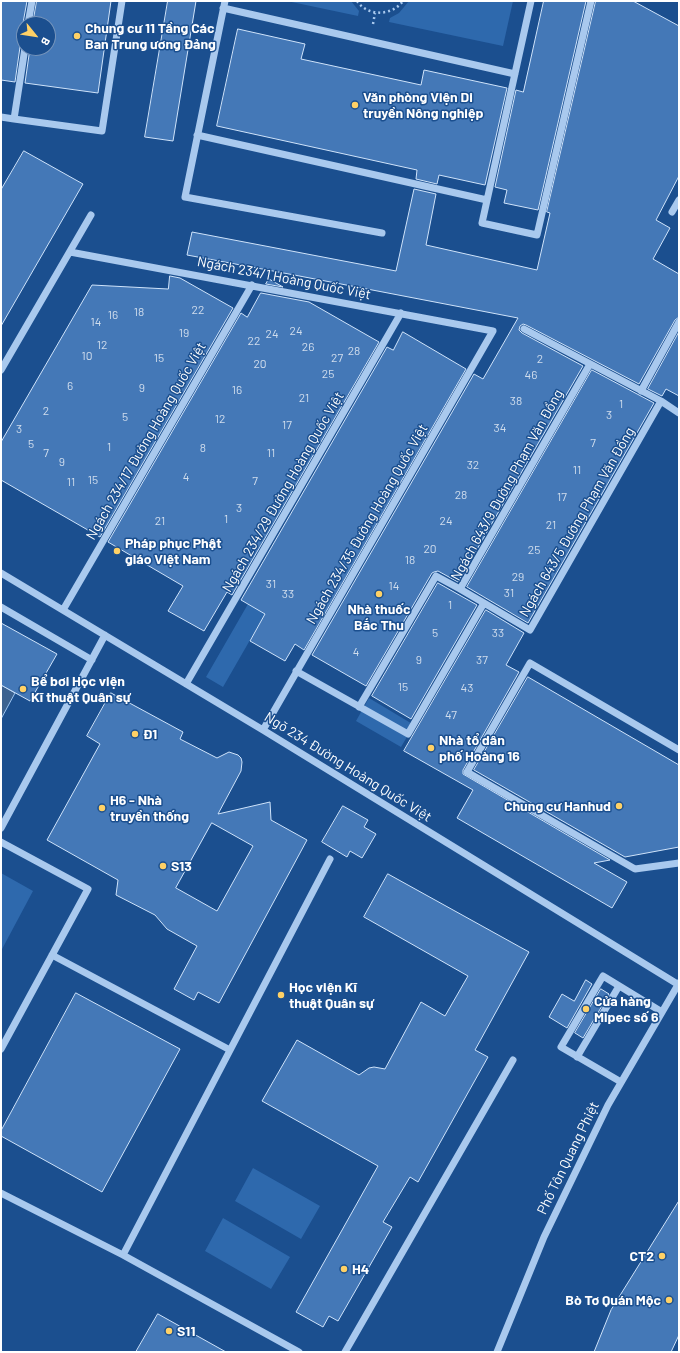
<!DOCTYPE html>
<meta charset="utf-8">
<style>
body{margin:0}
#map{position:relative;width:680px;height:1353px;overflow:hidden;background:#1b4f8f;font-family:Barlow,sans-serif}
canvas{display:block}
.frame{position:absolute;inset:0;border:2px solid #fff;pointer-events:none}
.north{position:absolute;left:16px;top:16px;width:40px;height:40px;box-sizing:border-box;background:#1b4f8f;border:1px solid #7695bc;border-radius:50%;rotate:120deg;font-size:11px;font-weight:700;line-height:16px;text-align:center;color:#fff}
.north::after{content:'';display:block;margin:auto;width:14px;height:18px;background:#ffd166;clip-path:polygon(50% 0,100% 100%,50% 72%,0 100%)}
</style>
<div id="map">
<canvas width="680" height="1353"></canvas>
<div class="frame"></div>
<div class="north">B</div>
</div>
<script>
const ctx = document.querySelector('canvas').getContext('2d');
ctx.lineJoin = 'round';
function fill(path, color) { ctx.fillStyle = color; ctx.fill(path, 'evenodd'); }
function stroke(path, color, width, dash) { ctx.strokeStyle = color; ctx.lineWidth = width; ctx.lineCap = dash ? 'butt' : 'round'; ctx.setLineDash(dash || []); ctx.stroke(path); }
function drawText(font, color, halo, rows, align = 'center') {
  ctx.font = font + ' Barlow,sans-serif'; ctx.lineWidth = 3; ctx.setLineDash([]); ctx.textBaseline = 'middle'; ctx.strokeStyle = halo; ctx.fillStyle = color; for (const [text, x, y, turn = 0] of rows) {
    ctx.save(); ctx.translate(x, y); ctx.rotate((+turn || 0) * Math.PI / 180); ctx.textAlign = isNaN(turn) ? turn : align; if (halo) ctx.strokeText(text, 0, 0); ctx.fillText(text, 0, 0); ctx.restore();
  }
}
fill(new Path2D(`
 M287,1h64l8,10 -1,5z
 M409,1h104l-10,45 -114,-24 1,-4 9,-5z
 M248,604l17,10 -42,73 -17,-10z
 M369,698l45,27 -13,22 -45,-26z
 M1,873l32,18 -32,60z
 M253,1168l67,38 -19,33 -66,-38z
 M223,1218l67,39 -19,32 -66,-38z`), '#2e69ad');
const water = new Path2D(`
 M1,685l14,8 -14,26z`);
fill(water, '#3c6290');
stroke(water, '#9cc4f0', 1);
const building = new Path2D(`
 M1,1h26l-4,22 1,20 -4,4 -5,35 -14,-2z
 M37,1h74l-13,92 -73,-10 5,-35h18v-24h-15z
 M168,1h28l-23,140 -28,-4z
 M544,1h42l-48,209 -34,-7 3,-13 -12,-3 21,-97 7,2z
 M596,1h37l46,25v150l-23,44 14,8 -17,31 26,15v43l-4,3 -36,64 -113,-59 -3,-1 -3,2 -1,4 3,3 61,33 -125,216 -20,-11 -4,1 -2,1 -66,113 -54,-31 162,-281 9,5 35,-61 -229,-44 -102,-19 5,-23 204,39 18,-82 22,5 -10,51 111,25 13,-57 -3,-1z
 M238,29l67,15 -4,15 120,26 3,-15 83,18 -22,97 -46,-10 -2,9 -21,-5 1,-9 -200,-44z
 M24,151l59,33 -82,142v-136z
 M170,276l10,2 53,30 -133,229 -99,-57v-38l91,-157 76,4z
 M269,279l14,8 -17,-3z
 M261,293l48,9 70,40 -147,253 -5,-3 -23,39 -36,-20 15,-25 -75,-44 133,-229 6,4z
 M403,332l63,37 -162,281 -9,-6 -10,17 -35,-20 15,-27 -24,-14 146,-253 6,3z
 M679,332v64l-13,-7 -4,7 -14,-7z
 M592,370l62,33 -126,220 -61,-36z
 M438,583l39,22 -66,114 -39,-23z
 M486,610l38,23 -18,32 13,7 -56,98v4l147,86 -16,3 33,19 -15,26 -155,-90 16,-28 -69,-39z
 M1,623l56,31 -27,47 -29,-16z
 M528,677l151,88v82l-54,10 -151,-87z
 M111,693l72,39 -3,7 37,19 12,-6 9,3 3,3 1,4 -1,9 -23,43 52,-12 1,18 36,20 -88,163 -21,-11 -4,8 -20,-11 23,-43 -30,-17 -12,-14 -39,-20 2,-15 -71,-40 53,-96 -13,-8zM212,823l41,23 -36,65 -41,-23z
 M343,806l25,14 -4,7 12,7 -14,24 -12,-7 -3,6 -25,-15z
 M388,874l141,78 -54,98 13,7 -70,125 -8,-5 -27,45 9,5 -54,94 -9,-5 -6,11 -27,-15 82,-146 -116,-65 35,-61 62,35 10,-7 5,-1 11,2 36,-67 24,14 23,-40 -104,-59z
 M586,980l6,4 -25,44 -18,-11 13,-23 12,7z
 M601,989l8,5 -26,44 -8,-5z
 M76,993l104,56 -78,143 -101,-56v-5z
 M679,1201v134l-8,17h-77l17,-42z
 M158,1314l68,38h-90z`);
fill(building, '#4478b7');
stroke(building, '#cfe3fa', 1);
stroke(new Path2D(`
 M357,1c11,16 35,15 46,0
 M373,24l2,-11`), '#a9c9ee', 2.5, [2, 3]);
stroke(new Path2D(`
 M225,1l-40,196 197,36
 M531,1l-49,222 55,12 54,-234
 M223,8l292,66
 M28,24l4,-23
 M25,48l-11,71 88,12 20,-130
 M1,117l13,2
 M197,135l290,65
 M672,212l7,-12
 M70,252l423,79 -230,399
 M524,329l137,72 18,12
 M1,370l90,-155
 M641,391l38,-69
 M1,573l262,157 416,255
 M484,603l46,27 131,-229
 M1,607l91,53
 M63,610l189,-325
 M296,671l112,63 76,-131 -24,-14 130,-225
 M186,684l215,-371
 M359,707l77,-131 24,13
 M679,750l-149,-87 -63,109 168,97 44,-6
 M1,828l104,-193
 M1,842l87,47 -87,160
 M52,955l178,95
 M577,1057l42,-71
 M621,1082l-60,-35 42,-71 59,36
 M1,1193l122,62 176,97
 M123,1255l207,-396
 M345,1352l168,-292
 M497,1352l47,-115 64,-132 71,-122`), '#a9c9ee', 7);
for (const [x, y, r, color] of [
 [77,36,4,"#ffd166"],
 [355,105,4,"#ffd166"],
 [117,551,4,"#ffd166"],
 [379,594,4,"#ffd166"],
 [23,689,4,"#ffd166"],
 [135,734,4,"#ffd166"],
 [431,748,4,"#ffd166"],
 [619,806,4,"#ffd166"],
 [102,808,4,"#ffd166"],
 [163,866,4,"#ffd166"],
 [281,995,4,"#ffd166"],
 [586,1009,4,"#ffd166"],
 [662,1256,4,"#ffd166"],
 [344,1269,4,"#ffd166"],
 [669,1300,4,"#ffd166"],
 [169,1331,4,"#ffd166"]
]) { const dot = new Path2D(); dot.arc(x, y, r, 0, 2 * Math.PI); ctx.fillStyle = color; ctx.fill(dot); stroke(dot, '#1b4f8f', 1.5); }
drawText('12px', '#d0dded', null, [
 ["22",198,310],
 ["18",139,312],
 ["16",113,315],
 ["14",96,322],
 ["24",296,331],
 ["19",184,333],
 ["24",272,334],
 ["22",254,341],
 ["12",102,345],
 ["26",308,347],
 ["28",354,351],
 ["10",87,356],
 ["15",159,358],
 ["27",337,358],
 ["2",540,359],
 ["20",260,364],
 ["25",328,374],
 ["46",531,375],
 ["6",70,386],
 ["9",142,388],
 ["16",237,390],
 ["21",304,398],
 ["38",516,401],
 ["1",621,404],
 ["2",46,411],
 ["3",609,415],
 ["5",125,417],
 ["12",220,419],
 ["17",287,425],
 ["34",500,428],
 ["3",19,429],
 ["7",593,443],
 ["5",31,444],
 ["1",109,447],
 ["8",203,448],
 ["7",46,453],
 ["11",271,453],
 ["9",62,462],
 ["32",473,465],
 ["11",577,470],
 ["4",186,477],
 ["15",93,480],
 ["7",255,481],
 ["11",71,482],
 ["28",461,495],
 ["17",562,497],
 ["3",239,508],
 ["1",226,519],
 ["21",160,521],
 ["24",446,521],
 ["21",551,525],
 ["20",430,549],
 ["25",534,550],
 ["18",410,560],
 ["29",518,577],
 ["31",271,584],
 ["14",394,586],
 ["31",509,593],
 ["33",288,594],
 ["1",450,605],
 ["5",435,633],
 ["33",498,633],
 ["4",356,652],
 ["9",419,660],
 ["37",482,660],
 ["15",403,687],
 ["43",467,688],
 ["47",451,715]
]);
drawText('bold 14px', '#fff', '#1b4f8f', [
 ["Chung cư 11 Tầng Các",85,28],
 ["Ban Trung ương Đảng",85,44],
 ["Văn phòng Viện Di",363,97],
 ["truyền Nông nghiệp",363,113],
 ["Pháp phục Phật",125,543],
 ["giáo Việt Nam",125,559],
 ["Nhà thuốc",379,609,"center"],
 ["Bắc Thu",379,625,"center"],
 ["Bể bơi Học viện",31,681],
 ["Kĩ thuật Quân sự",31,697],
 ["Đ1",143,734],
 ["Nhà tổ dân",439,740],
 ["phố Hoàng 16",439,756],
 ["H6 - Nhà",110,800],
 ["truyền thống",110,816],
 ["Chung cư Hanhud",611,806,"right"],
 ["S13",171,866],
 ["Học viện Kĩ",289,987],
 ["thuật Quân sự",289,1003],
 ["Cửa hàng",594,1001],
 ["Mipec số 6",594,1017],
 ["CT2",654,1256,"right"],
 ["H4",352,1269],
 ["Bò Tơ Quán Mộc",661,1300,"right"],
 ["S11",177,1331]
], 'left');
drawText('14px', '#fff', '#1b4f8f', [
 ["Ngách 234/1 Hoàng Quốc Việt",284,278,11],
 ["Ngách 234/17 Đường Hoàng Quốc Việt",146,441,-60],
 ["Ngách 643/9 Đường Phạm Văn Đồng",507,485,-61],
 ["Ngách 234/29 Đường Hoàng Quốc Việt",283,492,-60],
 ["Ngách 643/5 Đường Phạm Văn Đồng",577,522,-60],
 ["Ngách 234/35 Đường Hoàng Quốc Việt",367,524,-60],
 ["Ngõ 234 Đường Hoàng Quốc Việt",348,767,32],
 ["Phố Tôn Quang Phiệt",568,1158,-64]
]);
</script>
